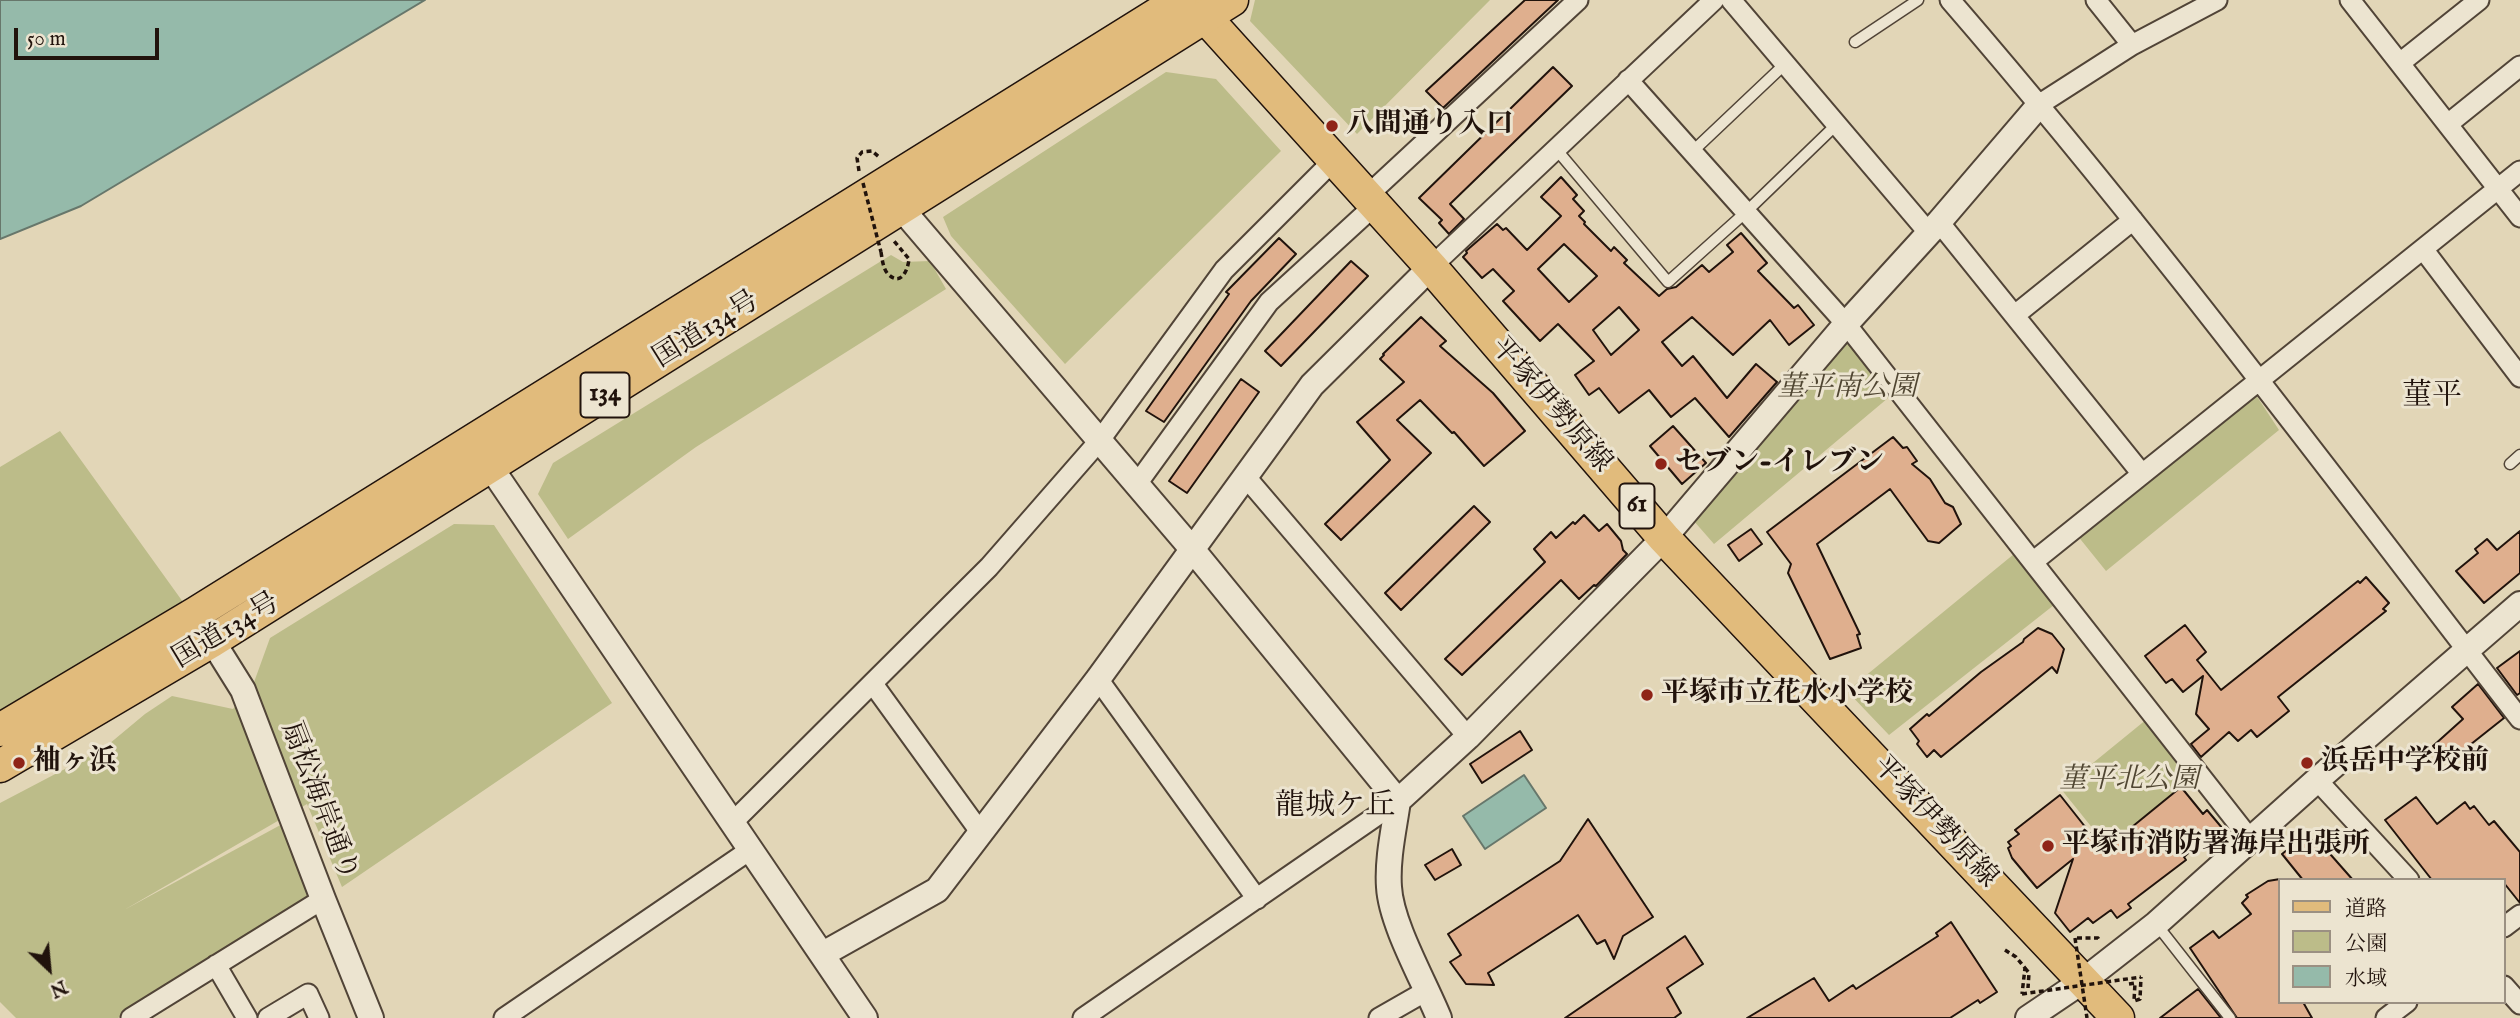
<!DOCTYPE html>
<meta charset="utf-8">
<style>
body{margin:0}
#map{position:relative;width:2520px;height:1018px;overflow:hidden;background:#e2d6b7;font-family:"IM FELL English","Noto Serif JP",serif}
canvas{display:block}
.legend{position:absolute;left:2278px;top:878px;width:228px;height:126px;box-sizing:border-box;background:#ece4d0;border:2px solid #9b9082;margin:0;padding:9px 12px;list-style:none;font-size:21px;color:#21130c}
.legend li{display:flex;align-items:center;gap:14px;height:35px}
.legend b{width:35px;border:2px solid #9b9082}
.north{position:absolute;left:14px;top:934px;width:70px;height:70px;-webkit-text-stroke:5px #ece4d0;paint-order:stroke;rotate:154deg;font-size:19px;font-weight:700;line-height:28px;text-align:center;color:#21130c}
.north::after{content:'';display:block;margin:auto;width:24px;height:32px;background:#21130c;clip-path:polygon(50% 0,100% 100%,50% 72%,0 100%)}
.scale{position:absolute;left:14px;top:28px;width:145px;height:32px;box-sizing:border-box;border:4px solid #21130c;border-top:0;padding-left:9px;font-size:21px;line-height:24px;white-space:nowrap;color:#21130c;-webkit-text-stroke:5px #ece4d0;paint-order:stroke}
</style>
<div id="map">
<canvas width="2520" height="1018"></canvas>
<ul class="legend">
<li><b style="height:9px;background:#e1bb7c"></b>道路</li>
<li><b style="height:19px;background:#bcbc89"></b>公園</li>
<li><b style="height:19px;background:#95baaa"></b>水域</li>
</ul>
<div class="north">N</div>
<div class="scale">50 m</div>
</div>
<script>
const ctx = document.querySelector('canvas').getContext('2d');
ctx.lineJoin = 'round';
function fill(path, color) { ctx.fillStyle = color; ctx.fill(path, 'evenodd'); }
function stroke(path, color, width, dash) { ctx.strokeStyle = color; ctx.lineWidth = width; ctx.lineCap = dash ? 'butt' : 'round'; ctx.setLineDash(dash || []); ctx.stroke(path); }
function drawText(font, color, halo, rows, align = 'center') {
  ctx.font = font + ' "IM FELL English","Noto Serif JP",serif'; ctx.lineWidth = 6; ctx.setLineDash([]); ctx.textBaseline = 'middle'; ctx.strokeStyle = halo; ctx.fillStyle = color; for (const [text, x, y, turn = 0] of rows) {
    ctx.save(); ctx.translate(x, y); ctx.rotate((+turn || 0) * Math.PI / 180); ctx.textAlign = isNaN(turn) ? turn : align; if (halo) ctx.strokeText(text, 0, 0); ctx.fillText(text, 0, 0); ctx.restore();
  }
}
fill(new Path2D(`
 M1255,0h235l-133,134 -107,-113z
 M1166,72l50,7 65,72 -216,213 -114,-128 -8,-19z
 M891,255l12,7 27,-1 16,28 -250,158 -128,92 -30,-45 15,-31z
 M1848,336l46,57 -180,151 -21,-24z
 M2254,392l25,38 -173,141 -29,-36z
 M60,431l128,178 -188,108v-250z
 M454,524l40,1 118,178 -270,184 -35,-83 -183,106 162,-88 29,73 -197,123h-102l-16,-16v-199l103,-54 42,-35 27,-18 61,13 20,-24 17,-47z
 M2014,554l40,51 -165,130 -42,-44z
 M2147,719l49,59 -90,67 -45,-56z`), '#bcbc89');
const water = new Path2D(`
 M0,0h425l-344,206 -81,33z
 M1524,775l22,33 -61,41 -22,-33z`);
fill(water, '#95baaa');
stroke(water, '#67776b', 2);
const building = new Path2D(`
 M1525,0h33l-115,108 -17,-17z
 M1553,67l19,19 -122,118 14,15 -15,15 -10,-11 3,-3 -23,-22z
 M1561,177l16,18 -4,4 11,12 -5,5 6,6 -1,2 27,27 3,-4 13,13 -3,3 35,33 8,-7 9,-2 26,-22 7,7 24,-20 -6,-7 14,-12 26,30 -9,8 36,37 4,-3 16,20 -25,20 -19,-25 -37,35 -41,-38 -30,25 20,24 11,-10 34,42 29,-34 21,18 -48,55 -34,-39 -24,19 -22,-27 -30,23 -20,-25 -10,7 -14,-20 19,-14 -36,-37 -18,17 -37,-40 11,-10 -21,-22 -11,9 -19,-21 4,-4 -1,-2 31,-27 6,6 3,-2 21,22 34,-34 -20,-19zM1564,244l33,32 -28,26 -31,-33zM1619,307l20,23 -28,25 -18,-25z
 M1279,238l17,16 -45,47 -87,121 -18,-11 83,-117 -3,-2z
 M1351,261l17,15 -87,90 -16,-15z
 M1421,317l25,24 -6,5 53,47 32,38 -41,35 -30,-34 -2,1 -32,-33 -23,20 34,33 -90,87 -16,-16 65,-64 -33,-38 47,-40 -24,-23 4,-4 -1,-1z
 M1241,379l18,13 -72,101 -18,-12z
 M1673,426l33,37 -24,21 -32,-38z
 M1893,437l10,11 4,-1 10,14 -5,3 18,15 15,24 8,4 8,17 -22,19 -11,-2 -38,-52 -73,55 43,90 -3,1 4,13 -31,11 -42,-86 3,-9 -24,-32z
 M1474,506l16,16 -89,88 -16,-17z
 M1584,515l15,16 8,-7 14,17 2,9 4,4 -31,32 -2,-1 -15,14 -18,-19 -99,95 -17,-16 100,-97 -11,-13 17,-17 5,6 17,-16 2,2z
 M1751,529l11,15 -23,17 -11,-16z
 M2520,531v42l-36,30 -28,-32 22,-18 -3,-4 12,-10 10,11z
 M2366,577l23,26 -6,6 3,2 -108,86 11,14 -32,26 -6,-7 -13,11 -9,-9 -28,25 -10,-13 18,-15 -13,-15 7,-38 -20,16 -11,-13 -6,4 -21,-27 40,-31 21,27 -9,8 24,30 137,-109 2,2z
 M2038,628l14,6 12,15 -7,24 -5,-6 -111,90 -7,-7 -7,7 -10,-13 2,-3 -9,-12 17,-15 2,2 52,-44 42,-30 1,-3z
 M2520,651v42l-3,2 -20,-27z
 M2478,684l26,34 -53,42 -2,-2 -4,3 -12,-15 30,-27 -11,-12z
 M1520,731l12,19 -50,33 -12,-19z
 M2181,787l22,27 4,-4 16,19 -12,9 -3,-3 -24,22 2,3 -58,44 3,4 -14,10 -6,-8 -18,13 -5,-5 -18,14 -15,-19 18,-54 -36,29 -25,-30 -4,-10 3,-2 -3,-4 11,-8 -4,-4 45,-35 45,57 24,-18 -2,-3z
 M2416,797l21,27 28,-22 5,7 4,-3 15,19 5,-4 26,31v51l-16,-20v-3h-72l-47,-60z
 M1588,819l65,98 -30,19 -9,23 -9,-19 -8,4 -19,-29 -90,58 6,12 -28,-1 -16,-22 11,-7 -13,-21 112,-73z
 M2306,835l5,6 5,-3 37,42h-50l-21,-26z
 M1452,849l9,16 -26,15 -10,-15z
 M2280,879v123h23l9,16h-75l-47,-70 23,-17 6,7 32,-24 -9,-11 6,-6 -2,-2 22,-14z
 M1951,922l46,70 -17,11 -2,-3 -28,18h-203l67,-40 15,23 24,-16 3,4 82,-53 -2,-3z
 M1685,936l18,28 -36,24 14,25 -7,5h-109z
 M2198,989l23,29h-61z`);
fill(building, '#dfaf8e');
stroke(building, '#21130c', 2);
const service = new Path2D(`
 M1855,42l63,-42
 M1556,149l112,133 78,-70 91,-88
 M1692,152l93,-88
 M2510,464l10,-9
 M2157,925l73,93`);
const minor = new Path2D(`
 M1731,0l197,232
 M1950,0c200,231 383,477 570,719
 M2096,0l36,45
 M2350,0l170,217
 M2400,63l79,-63
 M1628,80l218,244 404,515
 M2040,104l92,-59 85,-45
 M2448,124l72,-58
 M1367,196l211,-196
 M1939,222l203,252
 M2423,249l97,128
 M1431,267l283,-267
 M2015,315l118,-95
 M1245,476l223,261
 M1137,484l132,-182 106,-97
 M2034,561l486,-390
 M1098,679l159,220
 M873,684l108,149
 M2317,780l92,100
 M732,823l257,-256 111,-127 124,-170 111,-111
 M2504,927l16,-12
 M216,965l31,53
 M2504,986l16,18
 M131,1018l192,-119
 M268,1018l40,-24 11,24
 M504,1018l246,-168
 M1083,1018l315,-217
 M1379,1018l49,-28
 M2386,1018l21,-16`);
const tertiary = new Path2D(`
 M901,208l291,341 206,252c-4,28 -11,58 -9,86 2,37 35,94 50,131
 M481,453l384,565
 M203,626l40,64 80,209 48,119
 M1398,801l70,-64 196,-199 182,-214 93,-102 101,-118
 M823,954l114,-64 161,-211 214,-294 119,-118
 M2028,1018l55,-37 73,-57 161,-144 203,-176`);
const primary = new Path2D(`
 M1193,0l13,18 225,249 233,271 454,480`);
const trunk = new Path2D(`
 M0,730l196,-117 984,-613
 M0,766l212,-125 1020,-641`);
stroke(service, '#514437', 13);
stroke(minor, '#514437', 23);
stroke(tertiary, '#514437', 28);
stroke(primary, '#21130c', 35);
stroke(trunk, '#21130c', 35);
stroke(new Path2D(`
 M859,171l-2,-13 5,-6 10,-1 7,6
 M881,252c1,6 2,17 7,22 13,13 20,-4 21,-15l-15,-18
 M2077,938h21l1,2
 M2005,950l11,7 9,11 -3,26
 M2025,968l4,5 -1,15
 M2129,984l6,-1 -1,18 6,-2 1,-22`), '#21130c', 3.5, [5, 3.5]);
stroke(service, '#ece4d0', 10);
stroke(minor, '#ece4d0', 19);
stroke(tertiary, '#ece4d0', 24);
stroke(primary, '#e1bb7c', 32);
stroke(trunk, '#e1bb7c', 32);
stroke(new Path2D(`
 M863,183l18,69
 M2075,938l12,80
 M2022,994l119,-17`), '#21130c', 3.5, [5, 3.5]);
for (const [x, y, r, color] of [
 [1332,126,7,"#8f2418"],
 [1661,464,7,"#8f2418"],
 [1647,695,7,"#8f2418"],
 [19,763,7,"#8f2418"],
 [2307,763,7,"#8f2418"],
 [2048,846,7,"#8f2418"]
]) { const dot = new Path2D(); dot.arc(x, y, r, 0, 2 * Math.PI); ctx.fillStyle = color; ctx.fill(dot); stroke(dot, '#ece4d0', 2.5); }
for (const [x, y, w] of [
 [605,395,49],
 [1637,506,35]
]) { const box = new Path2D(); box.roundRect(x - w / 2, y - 22.5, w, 45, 5); ctx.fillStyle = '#ece4d0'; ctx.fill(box); stroke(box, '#21130c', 2); }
drawText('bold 26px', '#21130c', null, [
 ["134",605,395],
 ["61",1637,506]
]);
drawText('bold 28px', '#21130c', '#ece4d0', [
 ["八間通り入口",1346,126],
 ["セブン-イレブン",1675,464],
 ["平塚市立花水小学校",1661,695],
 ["袖ヶ浜",33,763],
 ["浜岳中学校前",2321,763],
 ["平塚市消防署海岸出張所",2062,846]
], 'left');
drawText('28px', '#21130c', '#ece4d0', [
 ["国道134号",707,331,-32],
 ["平塚伊勢原線",1550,406,49],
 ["国道134号",227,632,-31],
 ["扇松海岸通り",318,802,69],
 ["平塚伊勢原線",1934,823,47]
]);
drawText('italic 28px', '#504632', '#ece4d0', [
 ["菫平南公園",1847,389],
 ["菫平北公園",2129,781]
]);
drawText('30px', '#21130c', '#ece4d0', [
 ["菫平",2432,398],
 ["龍城ケ丘",1335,808]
]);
</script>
